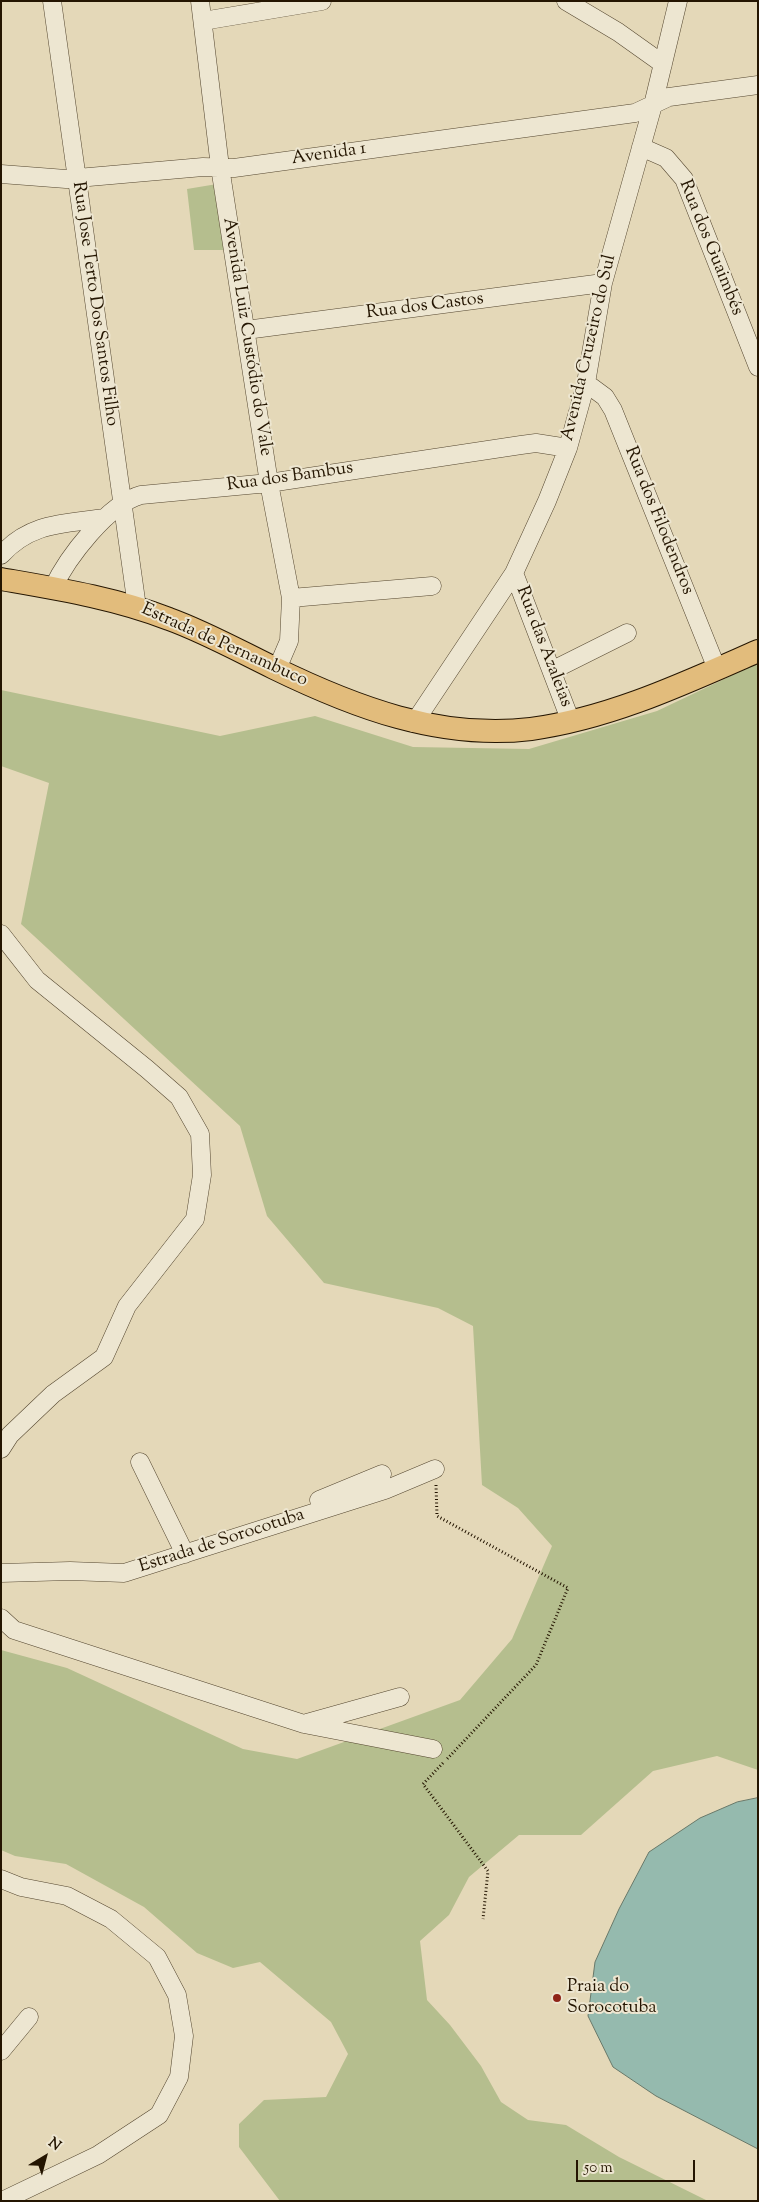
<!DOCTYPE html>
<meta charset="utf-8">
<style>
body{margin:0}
#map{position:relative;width:759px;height:2202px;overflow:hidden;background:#e4d8b8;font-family:"Sorts Mill Goudy",serif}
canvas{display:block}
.frame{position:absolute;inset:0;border:2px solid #241501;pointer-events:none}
.north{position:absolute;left:20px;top:2132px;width:50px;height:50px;-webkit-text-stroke:4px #ede6d1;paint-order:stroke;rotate:37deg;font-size:14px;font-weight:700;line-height:20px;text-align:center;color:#241501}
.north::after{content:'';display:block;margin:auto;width:18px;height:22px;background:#241501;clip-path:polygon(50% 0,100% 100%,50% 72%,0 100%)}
.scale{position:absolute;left:576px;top:2160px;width:119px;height:22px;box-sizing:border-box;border:2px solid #241501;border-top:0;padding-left:6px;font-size:15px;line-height:18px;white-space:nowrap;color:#241501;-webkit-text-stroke:4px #ede6d1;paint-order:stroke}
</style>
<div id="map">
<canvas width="759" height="2202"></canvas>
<div class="frame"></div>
<div class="north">N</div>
<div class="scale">50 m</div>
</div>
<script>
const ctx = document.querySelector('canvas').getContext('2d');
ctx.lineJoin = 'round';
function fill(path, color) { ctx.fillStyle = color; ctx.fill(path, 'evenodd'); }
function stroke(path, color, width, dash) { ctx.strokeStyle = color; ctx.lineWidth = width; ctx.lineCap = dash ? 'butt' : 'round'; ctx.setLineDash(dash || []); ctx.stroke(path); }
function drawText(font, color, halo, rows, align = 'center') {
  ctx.font = font + ' "Sorts Mill Goudy",serif'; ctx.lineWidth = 4; ctx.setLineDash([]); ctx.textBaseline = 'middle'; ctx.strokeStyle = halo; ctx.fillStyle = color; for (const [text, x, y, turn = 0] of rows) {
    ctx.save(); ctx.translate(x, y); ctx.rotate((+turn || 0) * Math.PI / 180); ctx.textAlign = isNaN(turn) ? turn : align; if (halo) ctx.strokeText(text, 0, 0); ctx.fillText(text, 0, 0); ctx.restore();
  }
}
fill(new Path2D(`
 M223,183l9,67h-38l-7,-61z
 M758,663v1107l-41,-14 -64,15 -72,64h-62l-50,42 -20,38 -29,26 7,59 23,25 31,41 20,36 27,18 38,5 53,32 89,44h-428l-41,-54v-23l25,-24 62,-3 22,-43 -17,-32 -71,-60 -27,6 -36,-15 -53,-46 -78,-43 -51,-8 -14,-6v-200l66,18 176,81 54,10 163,-59 52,-61 40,-93 -34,-38 -36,-23 -9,-159 -35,-18 -114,-25 -57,-67 -27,-90 -219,-202 28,-141 -48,-17v-76l219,46 95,-20 98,31 116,2 128,-38z`), '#b5be8e');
const water = new Path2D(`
 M758,1798v351l-102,-53 -43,-29 -25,-51 7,-54 24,-53 30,-57 51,-34 37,-16z`);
fill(water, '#95baae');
stroke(water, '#687869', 1);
const minor = new Path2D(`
 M52,1l85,606
 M200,1l20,166 49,316 22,115 -2,43 -12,28
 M566,1l52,31 45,32
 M203,21l119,-20
 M641,147l25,11 18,21 74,188
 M1,174l65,5 137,-12 31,1 401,-55 34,-16 89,-12
 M246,330l357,-47
 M586,383l19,14 8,13 104,259
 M1,555c30,-33 63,-31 104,-37
 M514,573l57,149
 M53,588c14,-30 55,-84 88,-93l128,-12 252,-38 15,-2 32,5
 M291,598l141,-12
 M553,670l74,-37
 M414,723l100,-150 33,-72 21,-53 18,-65 17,-100 50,-178 25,-104
 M1,934l36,46 110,89 32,28 21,37 2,41 -7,44 -68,87 -23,51 -51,37 -43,41 -9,14
 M140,1462l45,92
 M319,1500l63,-26
 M1,1573l69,-2 54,2 261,-83 50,-21
 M1,1618l13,12 290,94 129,25
 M307,1723l93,-26
 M1,1879l20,8 46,9 44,23 46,38 20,38 7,41 -5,41 -20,38 -61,40 -96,46
 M1,2051l28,-34`);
const major = new Path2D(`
 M1,579c57,10 114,19 168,40 36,13 70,32 105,49 80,39 166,72 257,61 80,-11 154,-46 227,-78`);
stroke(minor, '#54462f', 19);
stroke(major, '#241501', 24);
stroke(new Path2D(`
 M436,1485l1,31 131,72 -32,77 -89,94
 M443,1763l-20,21 65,87 -5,48`), '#241501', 3, [1, 2.5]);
stroke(minor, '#ede6d1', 18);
stroke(major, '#e2bc7c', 22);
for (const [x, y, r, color] of [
 [557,1998,5,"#8f2418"]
]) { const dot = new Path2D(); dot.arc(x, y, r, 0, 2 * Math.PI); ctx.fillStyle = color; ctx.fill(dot); stroke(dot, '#ede6d1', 2); }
drawText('18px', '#241501', '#ede6d1', [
 ["Avenida 1",329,155,-8],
 ["Rua dos Guaimbés",710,248,68],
 ["Rua Jose Terto Dos Santos Filho",94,304,82],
 ["Rua dos Castos",425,307,-7],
 ["Avenida Luiz Custódio do Vale",246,337,81],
 ["Avenida Cruzeiro do Sul",590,348,-77],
 ["Rua dos Bambus",290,478,-8],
 ["Rua dos Filodendros",658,521,68],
 ["Estrada de Pernambuco",224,646,24],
 ["Rua das Azaleias",543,647,69],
 ["Estrada de Sorocotuba",222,1542,-18]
]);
drawText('18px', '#241501', '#ede6d1', [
 ["Praia do",567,1988],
 ["Sorocotuba",567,2009]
], 'left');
</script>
